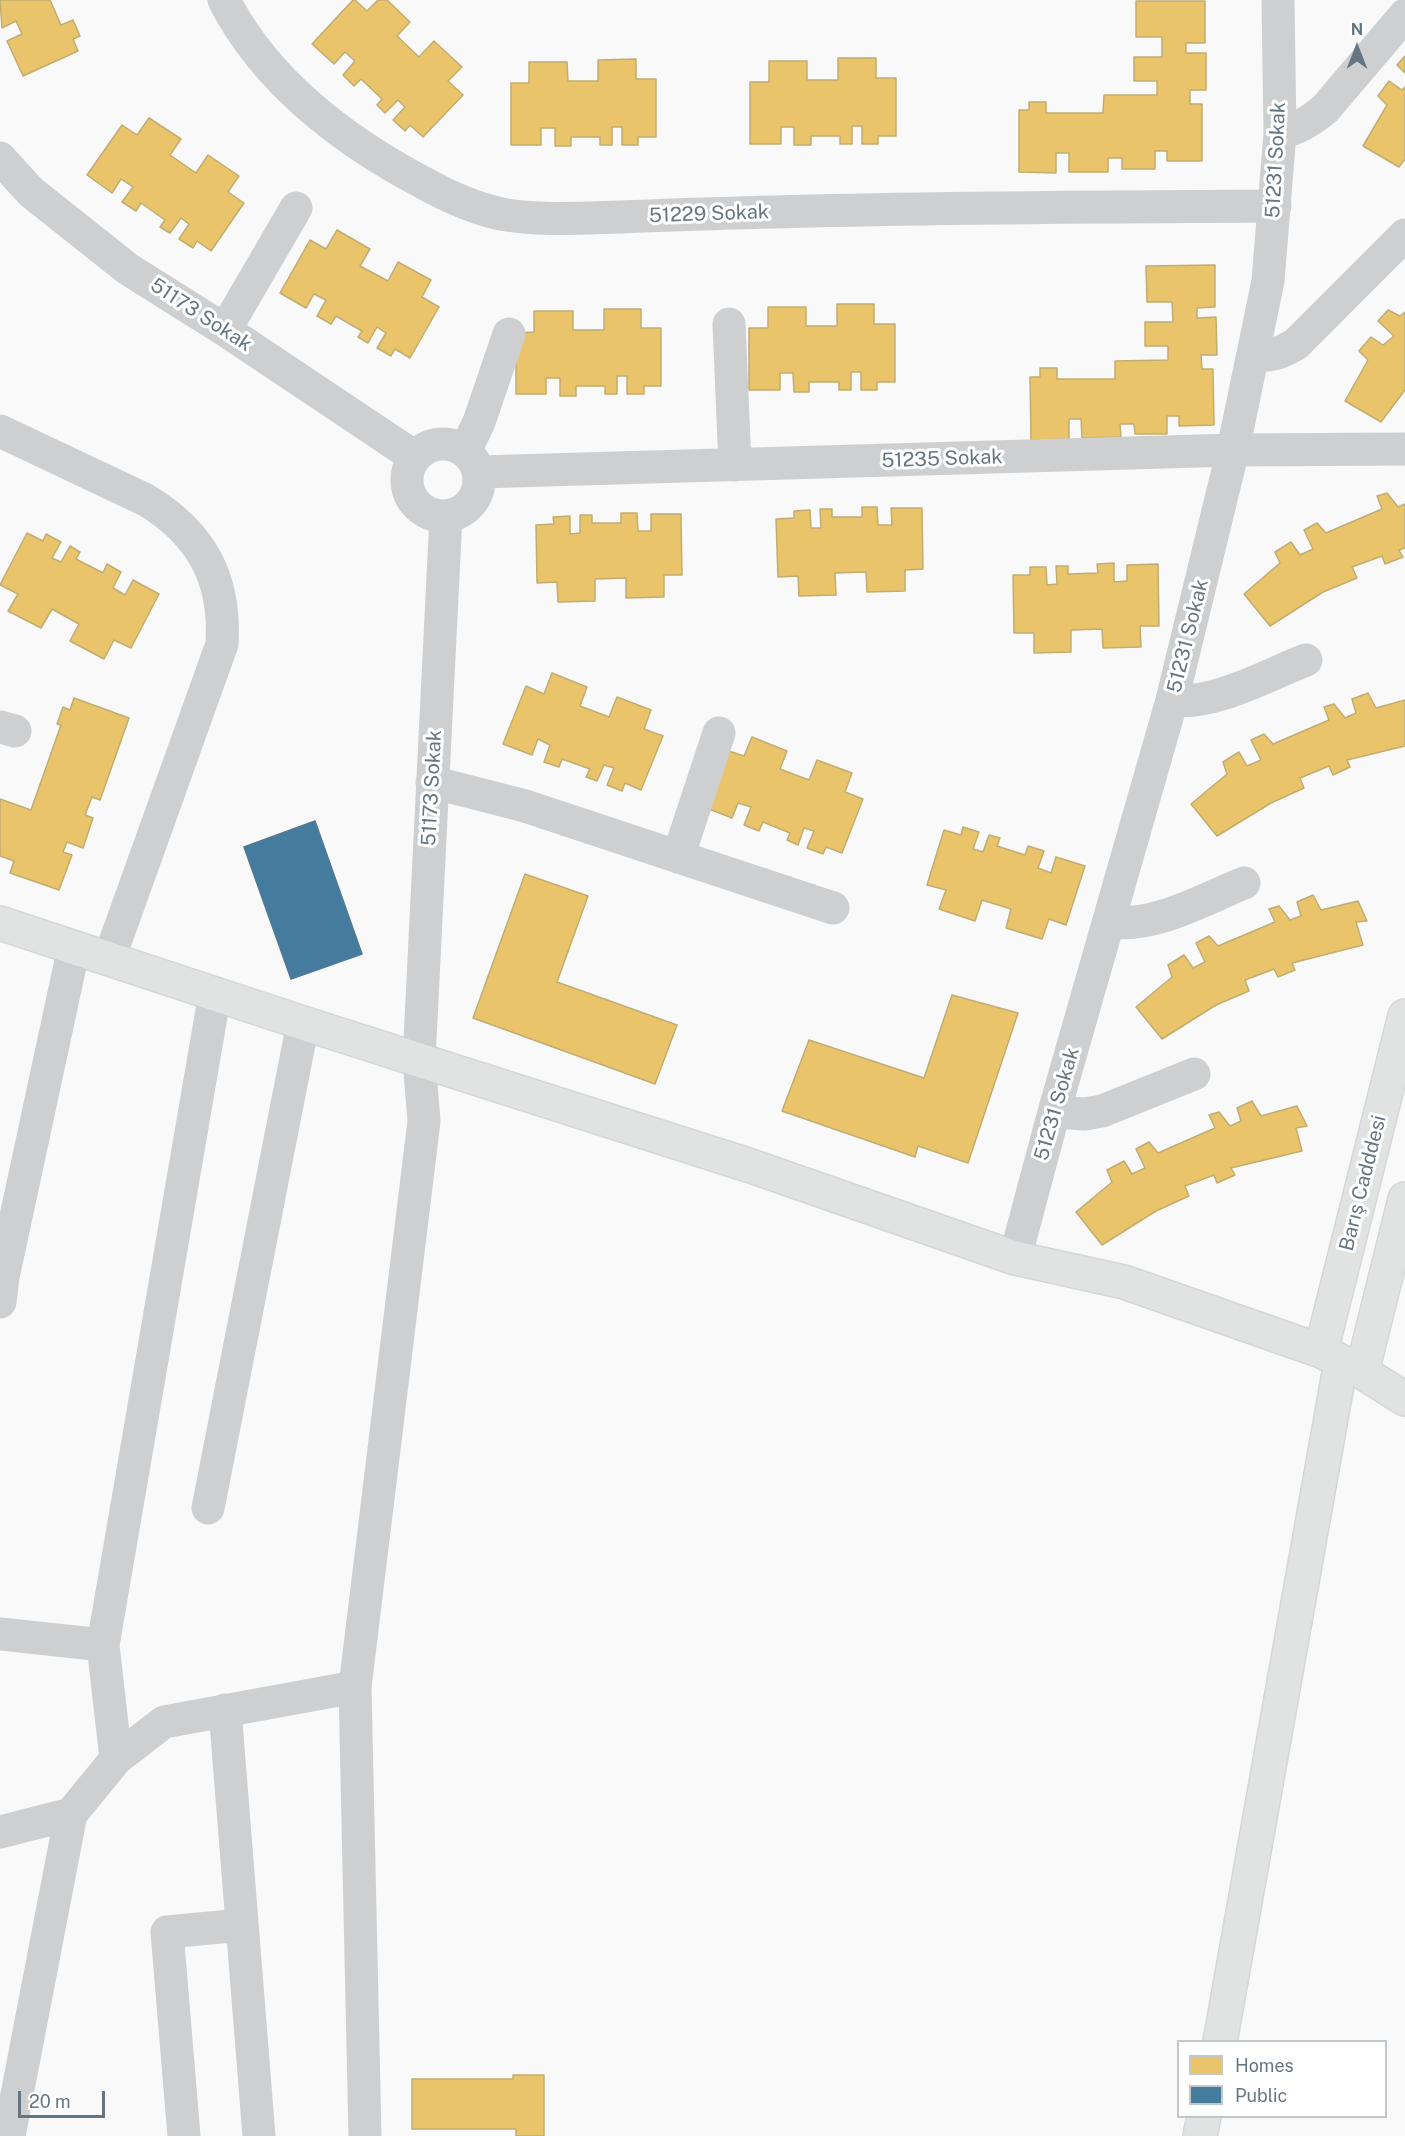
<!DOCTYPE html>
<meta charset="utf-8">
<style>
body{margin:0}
#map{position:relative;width:1405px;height:2136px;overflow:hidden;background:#f9f9f9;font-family:"Public Sans",sans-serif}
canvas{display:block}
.legend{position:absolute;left:1177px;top:2040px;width:210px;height:78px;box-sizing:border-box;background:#fff;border:2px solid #c1c8cd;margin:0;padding:8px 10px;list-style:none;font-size:18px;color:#657683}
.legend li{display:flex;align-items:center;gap:12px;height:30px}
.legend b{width:30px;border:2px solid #c1c8cd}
.north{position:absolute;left:1327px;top:18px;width:60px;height:60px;-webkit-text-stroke:4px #fff;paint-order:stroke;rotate:0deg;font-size:16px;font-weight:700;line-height:24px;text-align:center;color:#657683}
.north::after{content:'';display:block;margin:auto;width:21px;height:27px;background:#657683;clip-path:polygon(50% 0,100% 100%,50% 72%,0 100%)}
.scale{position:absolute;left:18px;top:2091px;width:87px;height:27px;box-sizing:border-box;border:3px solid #657683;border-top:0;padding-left:8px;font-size:18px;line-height:21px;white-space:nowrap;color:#657683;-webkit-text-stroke:4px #fff;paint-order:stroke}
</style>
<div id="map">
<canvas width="1405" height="2136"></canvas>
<ul class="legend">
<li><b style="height:16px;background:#e9c46a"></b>Homes</li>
<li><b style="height:16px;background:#457b9d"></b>Public</li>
</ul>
<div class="north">N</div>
<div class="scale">20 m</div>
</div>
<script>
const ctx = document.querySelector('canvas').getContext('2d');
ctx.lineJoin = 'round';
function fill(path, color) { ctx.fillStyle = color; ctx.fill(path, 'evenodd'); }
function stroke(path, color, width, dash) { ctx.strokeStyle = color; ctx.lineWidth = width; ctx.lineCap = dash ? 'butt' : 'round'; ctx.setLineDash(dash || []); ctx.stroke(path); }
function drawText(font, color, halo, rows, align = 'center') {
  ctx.font = font + ' "Public Sans",sans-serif'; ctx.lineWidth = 6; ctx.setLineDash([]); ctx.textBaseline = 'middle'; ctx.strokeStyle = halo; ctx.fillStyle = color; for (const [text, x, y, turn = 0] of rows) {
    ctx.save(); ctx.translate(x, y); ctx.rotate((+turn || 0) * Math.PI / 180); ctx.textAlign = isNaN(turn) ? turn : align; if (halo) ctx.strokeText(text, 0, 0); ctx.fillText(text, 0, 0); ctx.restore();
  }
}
const homes = new Path2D(`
 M0,0h50l11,25 12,-5 7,16 -7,3 5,12 -55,25 -16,-35 15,-7 -6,-13 -14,7z
 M353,0h2l12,11 11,-11h9l23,22 -13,14 22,21 15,-16 28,26 -14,14 15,14 -40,42 -13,-12 -5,6 -12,-11 12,-13 -7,-7 -13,13 -8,-8 5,-6 -21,-20 -7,7 -11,-11 12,-14 -10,-9 -11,12 -22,-20z
 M1136,1h69v42h-19v10h20v37h-16v14h12v57h-35v-10h-12v18h-33v-11h-14v14h-39v-19h-13v20l-37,-1v-62h10v-8h17v11h57l1,-18h53v-14h-23v-24h28v-20h-26z
 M1405,56v17l-8,-8z
 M838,58h38v20h20v58h-18v8h-16v-18h-10v18h-12v-8h-29v9h-17v-18h-13v17h-31v-62h19v-21h38v19h31z
 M636,59v20h20v58h-18v8h-16v-18h-10v18h-12v-8h-29v9h-16v-18h-14v17h-30v-62h18v-21h38l1,19h30v-21z
 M1389,81l13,9 3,-3v72l-6,8 -36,-21 24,-41 -9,-9z
 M149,118l32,21 -11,16 26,18 12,-18 31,21 -11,16 16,11 -33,48 -14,-10 -4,7 -14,-9 10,-15 -8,-6 -11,15 -10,-6 5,-7 -24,-17 -5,8 -14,-9 11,-15 -12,-8 -9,14 -25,-18 35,-50 15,10z
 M337,230l33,19 -10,17 28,15 10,-19 33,18 -9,17 17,10 -29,51 -15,-9 -4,7 -14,-8 9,-15 -9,-6 -9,16 -10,-6 4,-6 -26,-15 -5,8 -14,-8 9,-16 -12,-6 -8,14 -26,-15 30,-53 16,9z
 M1215,265v42l-18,1v10l19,-1 1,38h-16l1,14h11l1,56 -35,1v-10h-12v18h-32l-1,-10h-14l1,13 -39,1 -1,-19h-12v20l-38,1 -1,-63h10v-9h17v11h58v-18l53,-1v-14h-23v-24h28l-1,-20h-25l-1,-36z
 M837,304h37v20h21v58h-18v8h-16v-18h-10v18h-12v-8h-30v10h-15l-1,-19h-13v17h-31v-62h19v-21h38v19h31z
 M604,309h37v19h20v58h-17v8h-17v-18h-10v18h-12v-8h-29v10h-16v-18h-14v16h-30v-61l18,-1v-21h39v19h31z
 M1388,310l12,6 5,-4v78l-24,32 -36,-21 23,-41 -9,-9 12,-14 12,8 11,-9 -16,-15z
 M1387,493l11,14 7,-3v44l-6,2 4,7 -18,7 -3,-8 -30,11 5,11 -34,14 -53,34 -26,-32 36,-31 -5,-11 16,-10 9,13 13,-6 -9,-19 13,-7 9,10 56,-24 -5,-13z
 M862,507h15l1,18h14l-1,-17h31l1,61 -18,1v21l-38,1 -1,-20 -31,1 1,22 -37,1 -1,-20 -20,1 -2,-58 18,-1v-7l16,-1 1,18h10l-1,-19h12v8h30z
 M621,513h16l1,18h13v-17h30l1,61h-18v22l-38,1v-20l-31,1v22l-37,1 -1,-20 -20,1 -1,-58 18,-1 -1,-7 17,-1v18l10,-1v-18h12v8h29z
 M27,533l16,8 3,-7 15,8 -9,16 9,4 9,-16 10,6 -4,7 27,14 4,-9 14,8 -8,16 12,7 8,-15 26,14 -28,54 -17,-8 -10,19 -34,-18 9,-17 -27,-15 -11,19 -33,-17 10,-17 -18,-9z
 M1114,563v19l13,-1v-16l31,-1 1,62h-19l1,21 -38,1 -1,-19 -31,1v22l-37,1v-20h-20l-1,-58h17v-8h16l1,18 10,-1 -1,-18h12v8l30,-1 -1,-9z
 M552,673l35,14 -7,19 29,11 8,-20 34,13 -7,19 19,7 -22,54 -16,-7 -3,8 -15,-6 7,-17 -10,-3 -7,16 -11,-4 4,-8 -28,-10 -3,8 -15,-5 6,-17 -12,-6 -6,16 -29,-11 23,-58 18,8z
 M1368,693l8,15 29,-8v46l-58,14 3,7 -17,8 -4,-9 -29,12 4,10 -33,15 -54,33 -26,-32 36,-30 -4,-12 16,-10 8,14 14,-6 -10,-20 13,-6 9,10 56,-24 -5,-13 10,-3 11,14 11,-5 -4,-14z
 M74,698l55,20 -29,82 -8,-3 -7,18 8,3 -10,30 -16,-6 -4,10 9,3 -13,35 -49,-17 4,-12 -14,-5v-57l31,11 30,-85 -4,-1 6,-17 7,3z
 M752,737l35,14 -7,18 29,11 8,-20 35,13 -7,19 18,7 -21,54 -16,-6 -3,7 -16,-6 7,-17 -10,-3 -6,17 -11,-5 3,-7 -27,-11 -4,9 -15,-6 7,-18 -13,-4 -6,15 -28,-11 22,-57 18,6z
 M963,827l16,5 -6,17 10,3 6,-17 11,3 -3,8 28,9 3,-9 16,5 -6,17 13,5 5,-16 29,9 -19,59 -17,-6 -7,20 -36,-11 5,-19 -29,-9 -7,21 -36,-12 7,-19 -19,-5 17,-55 17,5z
 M525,874l63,22 -31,86 120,43 -22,59 -182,-66z
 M1313,895l8,15 37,-9 9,20 -11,1 7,23 -71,18 3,7 -17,7 -4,-8 -29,11 4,11 -33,14 -54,34 -26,-32 36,-30 -4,-12 16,-10 9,13 12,-6 -9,-19 13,-7 9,10 57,-24 -6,-13 10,-3 11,14 11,-4 -4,-14z
 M952,995l66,18 -50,150 -50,-17 -3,11 -133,-46 27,-71 115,38z
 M1252,1101l9,15 36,-10 10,20 -11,2 6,23 -71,17 4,7 -18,8 -3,-8 -29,11 4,10 -33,15 -54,34 -26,-33 36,-30 -5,-12 17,-9 8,13 13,-6 -9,-19 13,-7 9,11 57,-25 -6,-13 10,-3 11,14 11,-5 -4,-13z
 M513,2075h31v61h-28v-7h-104v-50h101z`);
fill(homes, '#e9c46a');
stroke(homes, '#c1ad72', 1.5);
const public = new Path2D(`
 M315,821l47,133 -71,25 -47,-132z`);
fill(public, '#457b9d');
stroke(public, '#4f7a95', 1.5);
const major = new Path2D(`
 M0,923l303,100 448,143 264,92 109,24 197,69 41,21 43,27
 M1321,1351l84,-335
 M1362,1372l43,-173
 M1220,2042l121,-680
 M1200,2136l4,-20`);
stroke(major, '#d5d6d7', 36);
stroke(new Path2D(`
 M224,0c41,81 120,141 198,182 25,14 51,26 79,32 37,7 82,4 119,3 52,-2 103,-4 154,-5 167,-5 334,-5 501,-6
 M1280,133c18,-4 31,-12 45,-24l80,-94
 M0,158l31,34 97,77 97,61 190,127
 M729,324l6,141
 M225,330l71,-122
 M1253,355c17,2 28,-2 43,-11l109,-109
 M0,431l146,69c56,34 80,79 76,144l-113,315
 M407 480a36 36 0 1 1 72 0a36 36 0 1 1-72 0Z
 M465,451l14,-29 30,-88
 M479,472l754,-22 172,-1
 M1172,700c41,6 95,-25 134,-40
 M0,727l15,4
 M432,782l93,24 308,102
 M678,857l41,-124
 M1109,922c46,6 93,-22 135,-39
 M1054,1112l31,2 17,-3 92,-37
 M1015,1258l39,-146 118,-412 61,-250 35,-169 12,-148 -2,-133
 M0,1302l3,-25 71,-330
 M208,1508l95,-485
 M0,1634l103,11
 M225,1710l34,426
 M116,1759l-13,-114 112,-652
 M0,1832l71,-18 45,-55 48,-37 191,-35
 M9,2136l62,-322
 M184,2136l-17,-204 75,-7
 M365,2136l-10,-449 69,-566 -5,-61 27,-544`), '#cecfd0', 33);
stroke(major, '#e1e2e2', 33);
drawText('20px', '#657683', '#fff', [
 ["51231 Sokak",1276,160,-87],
 ["51229 Sokak",709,214,-2],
 ["51173 Sokak",201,315,33],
 ["51235 Sokak",942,459,-2],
 ["51231 Sokak",1188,636,-76],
 ["51173 Sokak",432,788,-87],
 ["51231 Sokak",1057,1104,-74],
 ["Barış Cadddesi",1363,1183,-76]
]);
</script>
